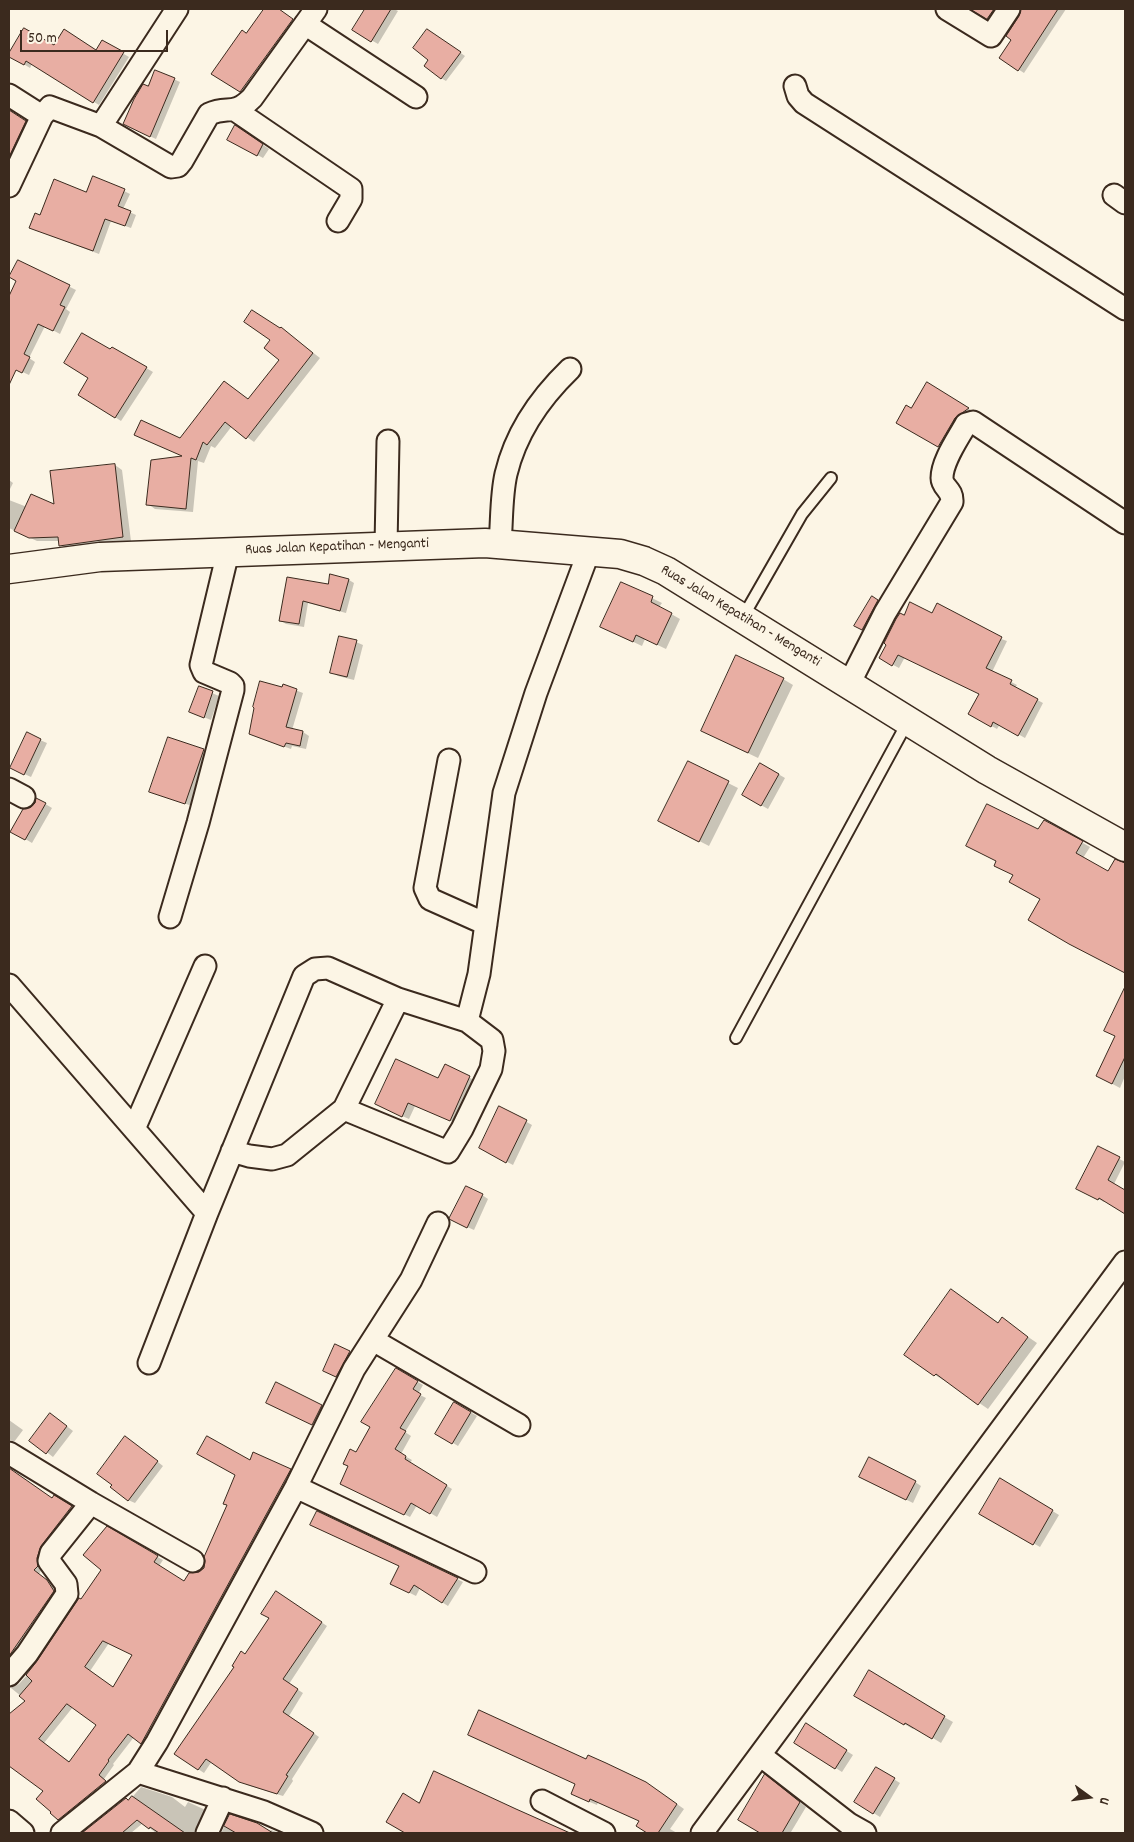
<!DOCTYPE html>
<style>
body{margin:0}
#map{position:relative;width:1134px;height:1842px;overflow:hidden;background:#fcf5e5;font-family:Dekko,sans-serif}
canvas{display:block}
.frame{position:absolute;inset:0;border:10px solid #3b2a1e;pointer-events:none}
.north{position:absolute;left:1064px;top:1772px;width:50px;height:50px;-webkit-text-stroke:4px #fcf5e5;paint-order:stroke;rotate:104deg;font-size:14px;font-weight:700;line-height:20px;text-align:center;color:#3b2a1e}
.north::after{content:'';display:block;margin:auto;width:18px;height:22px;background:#3b2a1e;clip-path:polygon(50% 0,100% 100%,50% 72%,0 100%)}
.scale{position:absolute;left:20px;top:30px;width:148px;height:22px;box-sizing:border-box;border:2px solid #3b2a1e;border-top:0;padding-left:6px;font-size:15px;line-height:18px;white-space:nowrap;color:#3b2a1e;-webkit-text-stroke:4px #fcf5e5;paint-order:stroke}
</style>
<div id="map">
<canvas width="1134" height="1842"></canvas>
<div class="frame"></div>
<div class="north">U</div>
<div class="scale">50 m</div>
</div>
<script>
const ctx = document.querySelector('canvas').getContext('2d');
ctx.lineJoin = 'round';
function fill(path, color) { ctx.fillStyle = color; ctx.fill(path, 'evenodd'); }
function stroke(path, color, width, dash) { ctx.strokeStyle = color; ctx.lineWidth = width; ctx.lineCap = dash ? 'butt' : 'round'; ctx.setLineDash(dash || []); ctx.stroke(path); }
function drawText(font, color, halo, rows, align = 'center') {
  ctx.font = font + ' Dekko,sans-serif'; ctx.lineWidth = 4.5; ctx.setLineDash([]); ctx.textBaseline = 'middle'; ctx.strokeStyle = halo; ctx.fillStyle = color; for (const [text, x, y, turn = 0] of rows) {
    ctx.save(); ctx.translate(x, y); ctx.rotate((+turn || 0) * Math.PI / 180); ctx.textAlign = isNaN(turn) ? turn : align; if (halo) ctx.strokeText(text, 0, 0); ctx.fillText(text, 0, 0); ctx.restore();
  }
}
fill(new Path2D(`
 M265,9h14l20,15 -52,71 -35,-22 35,-39z
 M367,9h27l4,2 -20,33 -24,-14z
 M973,9h29l-9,12z
 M1022,9h44l-42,64 -23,-15 12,-18z
 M24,29l30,17 43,6 5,-11 27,16 -30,48 -67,-41 -2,4 -21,-13z
 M432,33l33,23 -19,25 -5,-3z
 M156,71l24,11 -24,57 -26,-12z
 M9,111l23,14 -23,51z
 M241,130l28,19 -6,9 -35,-19z
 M124,191l6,3 -7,15 13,6 -5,13 -20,-7 -12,33 -63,-24 5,-14z
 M18,261l58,29 -10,19 4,3 -10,22 -15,-8 -16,32 6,4 -6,13 -19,-9 -1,2v-69l9,-18z
 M281,328l39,30 -66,84 -22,-16 -17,22 -4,-2 -7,17 -6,-2 -5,51 -38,-3 -7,-5 36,-47 -41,-19 37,2 45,-57 24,17 32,-40z
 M112,348l41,24 -32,49 -41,-27z
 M928,384l46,28 -29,37 -47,-26 14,-13z
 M115,465l7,5 9,71 -64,8 -7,-4 -1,-4h-22l-28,-13v-28l18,7 29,-1z
 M9,480l4,3 -4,8z
 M288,579l41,6 20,-5 5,3 -8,30 -38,-10 -4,24 -18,-3 -5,-3z
 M621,583l41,20 -3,4 21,12 -14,30 -21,-10 -3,7 -32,-15z
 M872,597l12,7 -15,29 -13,-8z
 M932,615l75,26 -15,31 25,13 -2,3 28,15 -18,35 -25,-14 -3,5 -27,-15 10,-20 -75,-37 -6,11 -19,-10 24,-42z
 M356,642l7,3 -9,35 -16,-4 -7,-4z
 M783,679l10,6 -35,73 -46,-22z
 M284,686l19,7 -11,37 11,2 6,4 -3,13 -14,-3 -1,3 -41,-15z
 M200,688l19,8 -8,24 -20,-8z
 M169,739l41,15 -18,52 -42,-15z
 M40,740l7,3 -16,34 -13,-6z
 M761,764l24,14 -17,31 -25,-14z
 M728,783l10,5 -29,58 -39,-20z
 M37,799l15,9 -20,35 -20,-12 24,-27z
 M1044,821l46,26 -7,11 26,15 16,-9v108l-12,-6 -71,-67 -28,-24z
 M1125,990v86l-5,12 -15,-8 11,-44 -10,-6z
 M446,1066l30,15 -19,42 -42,-17 -6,13 -27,-12 57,-27z
 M500,1107l32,18 -19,40 -32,-17z
 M1099,1148l26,14 -11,22 11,8v21l-20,-13 -1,2 -26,-14z
 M482,1195l6,4 -14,31 -22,-10z
 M951,1290l48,33 3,-4 35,24 -49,66 -42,-29 -1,1 -10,-6 -29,-21z
 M336,1346l20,10 -13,23 -12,-5z
 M397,1370l26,15 -5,9 8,4 -21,34 6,4 -10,18 11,6 -2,3 42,26 -15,28 -20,-12 -7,12 -62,-30 8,-34 15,-27z
 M277,1384l51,26 -9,18 -45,-22z
 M455,1403l22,13 -19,30 -21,-13z
 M56,1418l17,13 -20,26 -22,-17z
 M9,1420l14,10 -9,12 -5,-3z
 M131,1441l32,25 -28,37 -7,-3z
 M251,1462l39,9 6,3 -149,272 -13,-9 -21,27 1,1 -10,14 7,6 -46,38 -6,-4 -15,-28 -35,-27v-48l18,-15 -16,-13 8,-4 19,-21 65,-94 4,-41 54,31 2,1 -4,6 26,17 20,-15zM109,1643l24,12 -19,33 -24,-17zM73,1707l25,18 -28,37 -26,-19z
 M9,1469l43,30 2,-2 23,14 -38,63 14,10 6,11 -50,71v-57l8,-12 -8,-7z
 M1000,1479l59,36 -19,32 -60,-34z
 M867,1480l48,2 6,4 -8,17z
 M457,1579l6,3 -15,24 -28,-18 -4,8 -18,-9z
 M282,1596l45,30 -38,58 14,9 -14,23 30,21 -27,42 1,2 -10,15 -36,-11 -35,-24 -8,12 -6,-4 47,-113z
 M855,1696l71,11 27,15 -12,21 -26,-16 -2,2z
 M812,1729l41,26 -11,17 -47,-30z
 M587,1760l67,28 30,21 -14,20 7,4h-28l-11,-7 2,-5 -42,-19 -1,3 -17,-7z
 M876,1768l24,15 -20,34 -24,-15z
 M771,1780l35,27 -15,25 2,1h-31l-22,-14z
 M141,1787l31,10 13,10 3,-5 22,10 -8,21h-46l-13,-10 -12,10h-47l42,-34 3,2z
 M420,1805l121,17 -5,11h-128l-20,-11z
 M230,1816l39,16 2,-2 8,3h-58z`), '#0003');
const building = new Path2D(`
 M264,9h15l14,10 -53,73 -29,-18 31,-44 4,3z
 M365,9h26l-20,33 -19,-12z
 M970,9h24l-7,10z
 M1021,9h37l-40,62 -19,-13 12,-18 -5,-4 13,-20z
 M24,28l30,17 10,-16 32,21 6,-10 22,12 -31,51 -67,-42 -2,4 -15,-8v-4z
 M427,29l34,23 -20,27 -17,-13 4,-6 -15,-12z
 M155,70l20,8 -25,59 -27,-13 11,-25 9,-15 5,2z
 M9,110l17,11 -17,36z
 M235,125l28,19 -6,12 -30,-16z
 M93,176l32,13 -7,17 13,5 -6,15 -20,-7 -12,32 -64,-23 6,-15 5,2 14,-36 32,13z
 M18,260l52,25 -10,20 5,2 -12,24 -15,-7 -14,30 6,3 -8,16 -6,-3 -7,15v-89l7,-15 -7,-4z
 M252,310l28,18 1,-1 32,26 -67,86 -21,-17 -18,23 -4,-3 -7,18 -5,-2 -5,51 -40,-4 5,-45 31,-4 -48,-21 7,-15 39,18 44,-57 24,18 31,-39 -15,-12 6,-8 -26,-18z
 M82,333l28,16 2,-2 35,20 -32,51 -37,-23 10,-17 -24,-15z
 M927,382l42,26 -14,10 -17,29 -42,-24 10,-18 5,3z
 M115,464l8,73 -64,9 -1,-9 -29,1 -15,-7 17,-37 23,10 -4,-33z
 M330,574l19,5 -9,32 -37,-10 -4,23 -20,-3 8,-44 41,7z
 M621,582l32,14 -2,6 21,11 -15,32 -21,-10 -3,7 -33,-15z
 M872,596l6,4 -16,30 -8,-4z
 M910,602l22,11 5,-10 65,34 -16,31 26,12 -2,4 28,15 -20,37 -25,-14 -2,5 -23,-13 11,-20 -81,-39 -6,11 -13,-8 7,-13 -2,-2 12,-24 4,-6 4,2z
 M339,636l18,4 -10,37 -17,-4z
 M736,655l48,23 -36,75 -47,-22z
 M260,681l22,6 1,-3 14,5 -11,38 17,4 -3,15 -14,-3 -2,4 -35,-13 5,-26 -1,-1z
 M199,686l14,5 -9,27 -15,-6z
 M27,732l14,7 -17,36 -14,-7z
 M168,737l36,12 -19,55 -36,-12z
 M688,761l41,20 -30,61 -41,-21z
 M760,763l19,11 -18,32 -19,-11z
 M36,798l10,5 -21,37 -15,-8 13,-23 8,-2 4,-4z
 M987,804l51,25 6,-9 39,21 -7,12 32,18 7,-12 10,4v110l-56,-29 -41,-24 12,-21 -31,-17 4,-7 -19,-9 2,-5 -30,-15z
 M1125,987v70l-13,27 -16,-8 19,-40 -11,-5z
 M396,1059l42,19 7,-14 25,12 -20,45 -42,-18 -6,14 -27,-13z
 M499,1106l28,14 -21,43 -27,-15z
 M1098,1146l22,11 -12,23 17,10v24l-26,-16 -1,2 -22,-11z
 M466,1186l17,8 -16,34 -18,-9z
 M951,1289l47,34 4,-6 26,20 -50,68 -42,-31 -2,2 -30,-21z
 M335,1344l15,7 -14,26 -13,-6z
 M396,1368l22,13 -5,8 8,5 -21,34 6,3 -11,18 11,7 -1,3 42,26 -17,29 -19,-11 -7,12 -64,-31 8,-18 -5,-2 7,-15 6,3 14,-25 -9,-5z
 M276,1382l46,23 -10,20 -46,-22z
 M454,1402l17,10 -19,32 -17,-10z
 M50,1413l17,13 -21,28 -17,-13z
 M125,1436l33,25 -30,40 -18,-14 2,-2 -15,-11z
 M207,1436l43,24 3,-8 38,17 -150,275 -13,-10 -20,26 1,1 -10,14 7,6 -48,39 -8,-7 1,-1 -15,-13 7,-8 -34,-25v-52l16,-13 -6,-5 13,-15 -6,-6 11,-14 42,-63 2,1 20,-29 -18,-15 24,-29 48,28 3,2 -4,6 30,19 5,-8 10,-1 5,-4 1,-7 -1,-4 23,-52 -4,-1 12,-29 -38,-21zM103,1641l29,14 -19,32 -28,-20zM67,1704l29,21 -27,37 -30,-23z
 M869,1457l47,24 -10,19 -47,-23z
 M9,1468l43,30 2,-3 18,11 -31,40 -4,12 1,8 -4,4 13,10 7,11 -45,65z
 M1000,1478l53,32 -20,35 -54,-31z
 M317,1511l141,67 -16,25 -28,-18 -5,8 -19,-9 9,-18 -89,-41z
 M276,1591l46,31 -39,57 15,10 -15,23 31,21 -28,42 2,1 -11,18 -38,-12 -33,-23 -8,11 -24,-16 60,-87 -2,-1 9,-15 4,3 24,-36 -8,-4z
 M869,1670l76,46 -13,23 -27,-16 -1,2 -50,-29z
 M479,1710l107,49 2,-4 18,8 40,19 31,22 -19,29h-11l-11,-7 3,-5 -49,-22 -1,3 -18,-8 4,-10 -107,-49z
 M806,1723l41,27 -12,19 -41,-26z
 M876,1767l19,11 -22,36 -19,-12z
 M434,1771l82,38 54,24h-165l-19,-11 17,-29 16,10z
 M765,1774l35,28 -18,31h-22l-22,-13z
 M132,1796l53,37h-26l-9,-6 -1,2 -12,-9 -15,13h-40l44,-35 2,2z
 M230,1814l27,9 16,10h-37l-12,-7z`);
fill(building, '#e8aea3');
stroke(building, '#3b2a1e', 1);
const service = new Path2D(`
 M743,617l59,-103 29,-36
 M736,1038l171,-315`);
const minor = new Path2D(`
 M947,9l44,27 18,-27
 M305,24l111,73
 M795,86l3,10 6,7 321,206
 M9,95l33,21
 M235,110l116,79v10l-13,22
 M101,126l76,-117
 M9,186l33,-70 8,-9 51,19 70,41 7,-1 4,-5 27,-47c19,-9 24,3 43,-16l64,-89
 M1114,195l11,8
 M500,543c2,-22 1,-47 6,-69 10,-42 34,-76 64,-105
 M386,546l2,-105
 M849,684l36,-71 67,-111c1,-13 -10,-14 -10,-24 0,-17 16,-39 24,-54l7,-2 152,101
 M449,760l-24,128 5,11 56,25
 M9,789l15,8
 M170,917l28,-94 35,-133v-4l-3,-3 -26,-11 -3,-7 27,-113
 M9,985l198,228
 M467,1021l12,-47 25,-181 32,-100 53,-142
 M134,1129l71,-163
 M232,1151l17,5 23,3 15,-4 57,-46 54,-110
 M373,1340l146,85
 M149,1363l58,-150 97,-237 11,-7 13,-1 70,31 69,22 25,19 2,11 -3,18 -29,60 -14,23 -104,-43
 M9,1453l82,50 102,58
 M296,1487l179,85
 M9,1675l18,-21 40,-60 -1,-10 -17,-23 2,-8 40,-50
 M760,1755l89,69 16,9
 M138,1772l126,40 48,21
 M542,1801l62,32
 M9,1821l14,12
 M62,1833l76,-61 19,-30 139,-255 58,-118 57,-89 27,-57
 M207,1833l16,-35
 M702,1833l423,-571`);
const secondary = new Path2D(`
 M9,569l91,-12 385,-14 135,11 24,7 22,10 321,199 138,77`);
stroke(service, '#3b2a1e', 14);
stroke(minor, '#3b2a1e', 25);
stroke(secondary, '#3b2a1e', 31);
stroke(service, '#fcf5e5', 10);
stroke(minor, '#fcf5e5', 21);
stroke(secondary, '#fcf5e5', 28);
drawText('15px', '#3b2a1e', '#fcf5e5', [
 ["Ruas Jalan Kepatihan - Menganti",337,548,-2],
 ["Ruas Jalan Kepatihan - Menganti",740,617,31]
]);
</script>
